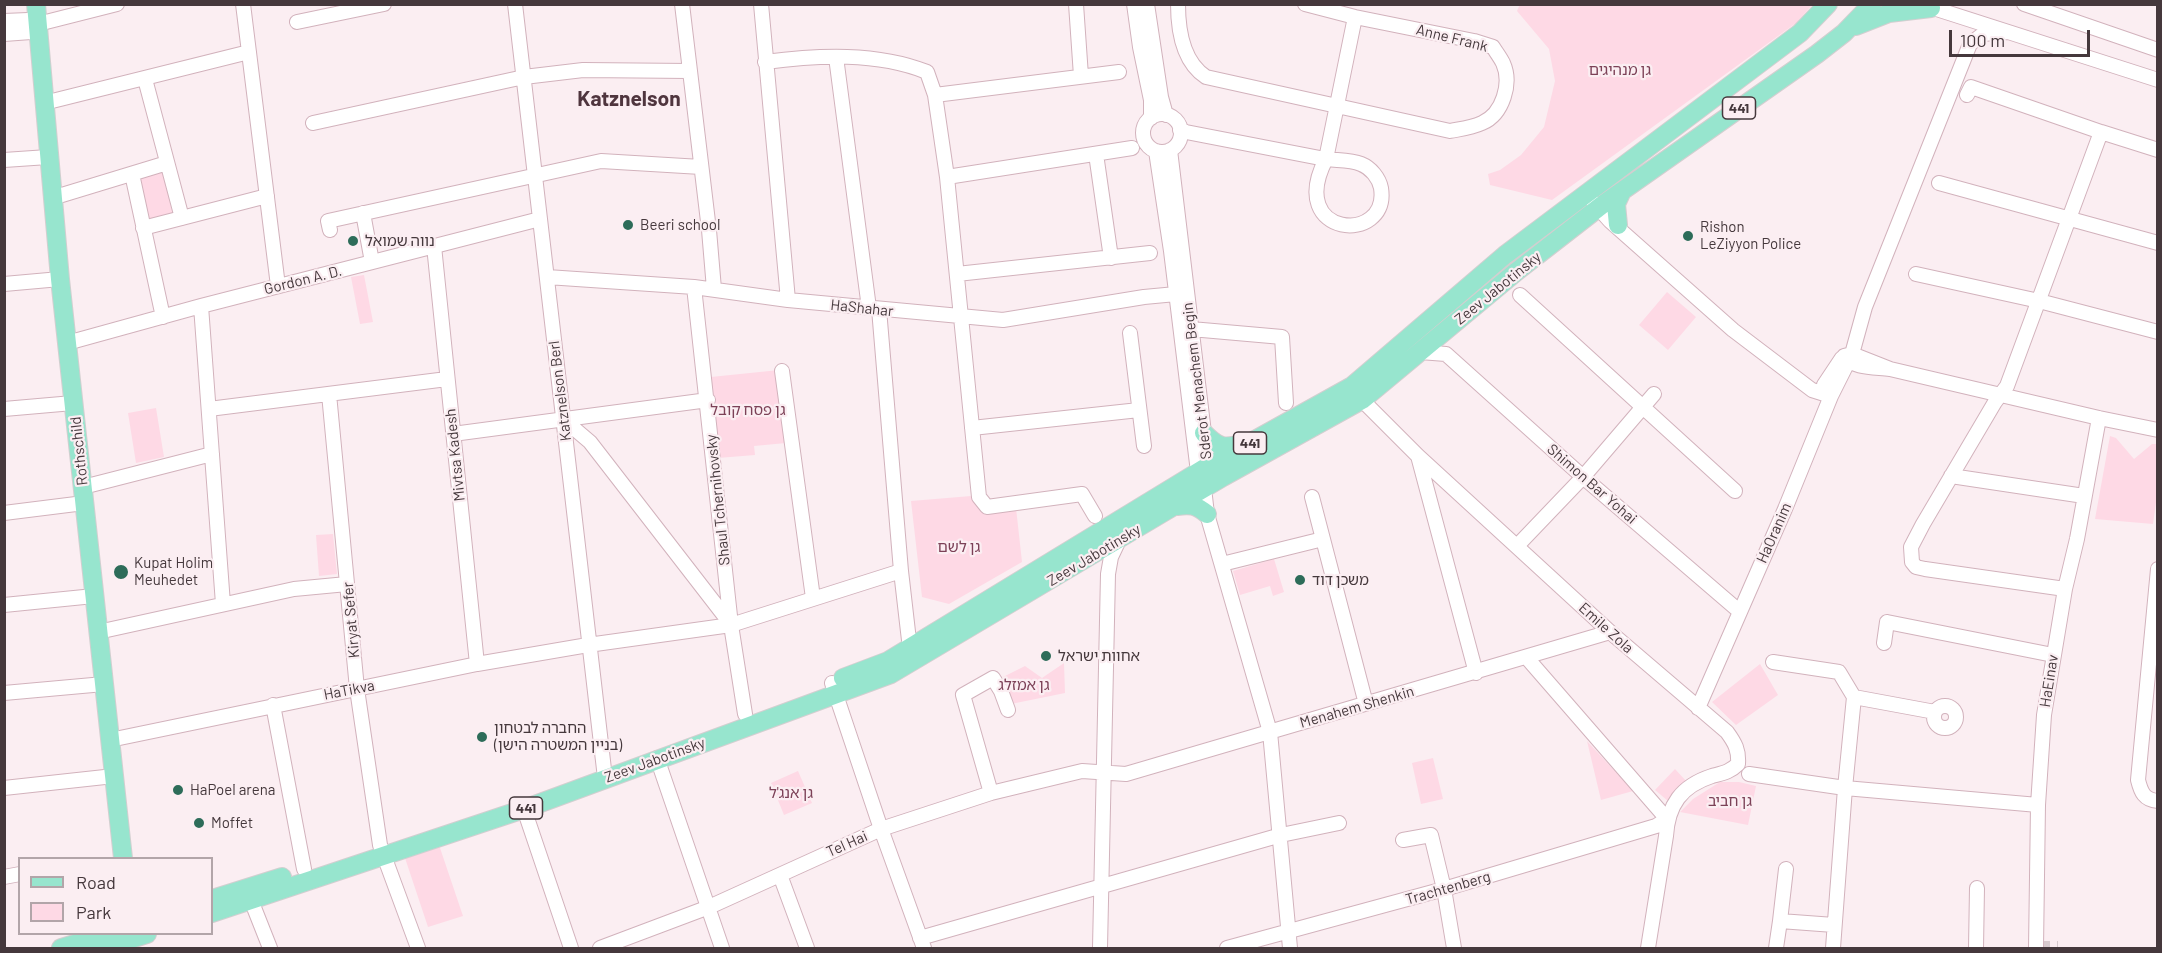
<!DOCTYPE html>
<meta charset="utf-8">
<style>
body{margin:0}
#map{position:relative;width:2162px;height:953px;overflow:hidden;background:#fbeef2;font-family:Barlow,sans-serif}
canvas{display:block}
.frame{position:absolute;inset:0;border:6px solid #45383c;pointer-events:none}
.legend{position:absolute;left:18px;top:857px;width:195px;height:78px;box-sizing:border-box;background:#fbeef2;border:2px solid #b2a5a9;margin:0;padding:8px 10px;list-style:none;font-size:18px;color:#45383c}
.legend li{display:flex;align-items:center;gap:12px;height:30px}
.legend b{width:30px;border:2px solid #b2a5a9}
.scale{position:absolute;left:1949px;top:30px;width:141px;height:27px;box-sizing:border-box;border:3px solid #45383c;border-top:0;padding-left:8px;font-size:18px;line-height:21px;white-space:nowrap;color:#45383c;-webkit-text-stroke:4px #fbeef2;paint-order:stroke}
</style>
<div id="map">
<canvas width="2162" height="953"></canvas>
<div class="frame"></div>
<ul class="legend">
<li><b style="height:8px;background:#97e5ce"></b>Road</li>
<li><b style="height:16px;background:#fed9e5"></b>Park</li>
</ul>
<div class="scale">100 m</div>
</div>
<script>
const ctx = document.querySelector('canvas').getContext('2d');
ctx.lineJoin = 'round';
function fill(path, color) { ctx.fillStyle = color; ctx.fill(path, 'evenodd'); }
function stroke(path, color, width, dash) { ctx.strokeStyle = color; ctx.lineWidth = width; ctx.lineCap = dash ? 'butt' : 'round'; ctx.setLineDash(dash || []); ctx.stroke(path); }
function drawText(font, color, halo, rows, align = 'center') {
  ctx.font = font + ' Barlow,"Noto Sans Hebrew",sans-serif'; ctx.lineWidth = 4.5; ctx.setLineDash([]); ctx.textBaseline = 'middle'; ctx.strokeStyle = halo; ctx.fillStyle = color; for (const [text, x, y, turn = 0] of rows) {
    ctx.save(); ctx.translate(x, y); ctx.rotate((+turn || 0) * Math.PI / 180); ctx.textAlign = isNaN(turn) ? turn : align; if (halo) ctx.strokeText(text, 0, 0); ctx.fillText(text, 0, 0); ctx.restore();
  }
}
fill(new Path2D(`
 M1520,4h292v1l-16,18 -244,177 -62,-15 -2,-11 12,-4 21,-15 23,-28 11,-46 -6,-32 -32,-38z
 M163,172l10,43 -25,5 -9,-41z
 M364,275l9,47 -13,2 -9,-47z
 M1667,292l29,25 -28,33 -29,-25z
 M779,370l7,73 -32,3 1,9 -37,3 -7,-81z
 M156,408l8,49 -28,6 -8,-50z
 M2110,436l6,2 18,21 18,-15h5l1,44 -5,36 -58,-5z
 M971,496l10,15 35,-3 6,54 -73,42 -27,-7 -11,-96z
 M333,534l4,40 -18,2 -3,-41z
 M1274,559l10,33 -11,4 -3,-10 -30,9 -7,-24z
 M1064,663l1,30 -54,11 -8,-27 22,-11 17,12z
 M1760,664l18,31 -42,30 -24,-23z
 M1587,741l46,50 -32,9z
 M1433,758l10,41 -22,5 -9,-41z
 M1675,769l12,13 -19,19 -13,-11z
 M798,771l14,32 -28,12 -13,-32z
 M1720,782h19l17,4 -8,39 -68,-13 13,-13z
 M438,842l25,74 -35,11 -25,-75z`), '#fed9e5');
stroke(new Path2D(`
 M2036,948h22`), '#d7cace', 14, [14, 7]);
const minor = new Path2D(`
 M243,4l35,282
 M515,4l90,774
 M682,4l27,226 5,59
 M761,4l27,296
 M1076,4l5,72
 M1134,4l6,43 11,53v18
 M1147,4l14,93 5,18
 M1178,4c0,26 5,58 28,73l244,54c10,-2 21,-3 32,-8 21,-9 30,-40 21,-60 -3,-6 -7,-11 -10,-16l-19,-6 -119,-24 -50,-13
 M2024,4l134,46
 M1924,5l234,75
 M4,21l24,-1 10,4
 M297,22l87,-18
 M38,24l79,-20
 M4,34l27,-2 7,-8
 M836,57l33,251
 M765,62c53,-7 112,-10 162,10l8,23 12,82 32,320 8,10 95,-13 13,22
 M145,79l37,139
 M935,95l184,-23
 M1967,95l4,-8 130,45
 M44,103l205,-51
 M1143 133a19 19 0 1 1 38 0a19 19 0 1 1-38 0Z
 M313,123l211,-46 59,-7 107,1
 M1180,130l6,2 134,26c13,3 29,1 41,6 10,4 18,14 20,24 9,57 -96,50 -55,-29l29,-142
 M1170,150l38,316 -4,22 3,26 63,218 20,216
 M1156,151l15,100 27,221 2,6
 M1096,154l15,104
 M4,160l44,-3
 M132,174l31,143
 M947,177l185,-29
 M1939,183l219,60
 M52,198l115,-35
 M1593,202l17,19 123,109 79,60 19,6
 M363,213l9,49
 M143,228l124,-32
 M330,230l-2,-9 273,-60 100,6
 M434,246l43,418
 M957,274l193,-21
 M1916,274l123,27 119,31
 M547,277l147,10 94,13 215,20 141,-23 32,-3
 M4,284l56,-5
 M694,287l37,338 14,89
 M1520,295l215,196
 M201,306l22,298
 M879,309l22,262 9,78
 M1191,329l91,8 4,66
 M1130,333l14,113
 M67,343l134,-37 339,-87
 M1420,352l26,2 137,123 156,134
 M1890,369l-38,-15 -8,2c10,13 31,11 46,13l209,49 59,12
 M782,371l31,227
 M1824,385l18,-27
 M329,394l28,295 23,156 38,103
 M1362,400l56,56 192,176 117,100c8,11 12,18 11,32 -8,8 -15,9 -26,12 -31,10 -44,29 -46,60l-18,112
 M4,409l69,-6
 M209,409l238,-30
 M563,419l27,23 140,181
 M972,428l167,-18
 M453,434l255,-34
 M1418,456l58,217
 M1951,476l133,20
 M83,487l129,-33
 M1312,497l54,207
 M4,513l80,-10
 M1517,546l66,-69 71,-83
 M1222,564l101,-25
 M2158,569l-20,211c3,12 6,20 20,21
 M2065,589l-140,-20 -9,-2 -4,-5 -1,-15 12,-23 72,-122 12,-16 94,-254 57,18
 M4,605l90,-9
 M98,632l196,-43 53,-5
 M1884,643l3,-21 166,33
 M1773,662l66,10 15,25 -9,91 -12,160
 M832,683l49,146 43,119
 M4,693l100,-9
 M1854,697l81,15
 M273,705l31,164
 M1934 717a11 11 0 1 1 22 0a11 11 0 1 1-22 0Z
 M1698,708l87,-199 46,-113 21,-42 13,-47 105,-263 13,-10 25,-2
 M110,740l367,-76 111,-19 143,-20 170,-54
 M657,758l65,190
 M1749,774l96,14 193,17
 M4,788l110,-12
 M991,793l-28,-98 30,-17 8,13 7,19
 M524,809l47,139
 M1403,840l28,-5 13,54 10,59
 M780,875l27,73
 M4,877l16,-3
 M251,900l19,48
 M1780,921l6,-52
 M920,938l361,-103 58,-12
 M600,948l109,-41 172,-78 110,-36 91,-22 44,3 484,-142
 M1100,948l8,-374 3,-17 8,-17
 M1227,948l217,-59 212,-63 11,-7 -140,-161
 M1776,948l4,-27 54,4
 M1976,948l1,-60
 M2036,948l2,-143 6,-90 21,-126 12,-50 22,-121`);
const major = new Path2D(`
 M36,4l24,275 63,579
 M1856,26l33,-13 42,-5
 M1618,225l-2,-21 6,-13
 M1204,433c15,15 20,16 40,10
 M1177,506c14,-2 19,-1 30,8
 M843,678l45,-17 320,-195 144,-80 153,-131 295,-222 28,-29
 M212,899l70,-22
 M212,913l312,-104 367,-135 332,-197 139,-77 155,-129 85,-66 215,-151 27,-21 28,-29
 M61,948l46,-14
 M103,948l44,-14`);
stroke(minor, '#d2b2bc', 16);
stroke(major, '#d2cfd0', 20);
stroke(minor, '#fff', 14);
stroke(major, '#97e5ce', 18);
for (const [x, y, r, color] of [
 [628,225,6,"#2d6c59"],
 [1688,236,6,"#2d6c59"],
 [353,241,6,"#2d6c59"],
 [121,572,8,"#2d6c59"],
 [1300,580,6,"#2d6c59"],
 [1046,656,6,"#2d6c59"],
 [482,737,6,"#2d6c59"],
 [178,790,6,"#2d6c59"],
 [199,823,6,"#2d6c59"]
]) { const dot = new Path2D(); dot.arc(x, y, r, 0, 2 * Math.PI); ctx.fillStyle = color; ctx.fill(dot); stroke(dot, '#fbeef2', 2); }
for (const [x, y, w] of [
 [1739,108,33],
 [1250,443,33],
 [526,808,33]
]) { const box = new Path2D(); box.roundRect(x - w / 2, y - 11, w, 22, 4.5); ctx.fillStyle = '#fbeef2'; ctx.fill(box); stroke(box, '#45383c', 1.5); }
drawText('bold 14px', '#45383c', null, [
 ["441",1739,108],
 ["441",1250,443],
 ["441",526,808]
]);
drawText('15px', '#45383c', '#fbeef2', [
 ["Anne Frank",1452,38,14],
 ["Gordon A. D.",303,280,-14],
 ["Zeev Jabotinsky",1498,288,-39],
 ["HaShahar",862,308,6],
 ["Sderot Menachem Begin",1197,381,-97],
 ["Katznelson Berl",560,391,-97],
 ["Rothschild",79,451,-96],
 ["Mivtsa Kadesh",455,455,-96],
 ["Shimon Bar Yohai",1592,484,41],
 ["Shaul Tchernihovsky",718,500,-96],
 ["HaOranim",1774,533,-66],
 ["Zeev Jabotinsky",1094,555,-31],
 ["Kiryat Sefer",351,620,-95],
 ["Emile Zola",1606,628,42],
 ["HaEinav",2049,681,-81],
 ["HaTikva",349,690,-11],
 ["Menahem Shenkin",1357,707,-16],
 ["Zeev Jabotinsky",655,760,-20],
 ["Tel Hai",847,844,-24],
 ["Trachtenberg",1448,888,-16]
]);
drawText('15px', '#7c4157', '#fbeef2', [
 ["גן מנהיגים",1620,70],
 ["גן פסח קובל",748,410],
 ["גן לשם",959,547],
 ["גן אמזלג",1024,685],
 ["גן אנג'ל",791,793],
 ["גן חביב",1730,801]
]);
drawText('15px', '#45383c', '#fbeef2', [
 ["Beeri school",640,225],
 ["Rishon",1700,227],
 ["LeZiyyon Police",1700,244],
 ["נווה שמואל",365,241],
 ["Kupat Holim",134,563],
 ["Meuhedet",134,580],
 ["משכן דוד",1312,580],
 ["אחוות ישראל",1058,656],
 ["החברה לבטחון",494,728],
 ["(בניין המשטרה הישן)",494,745],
 ["HaPoel arena",190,790],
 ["Moffet",211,823]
], 'left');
drawText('bold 21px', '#4f353e', '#fbeef2', [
 ["Katznelson",629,99]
]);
</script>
